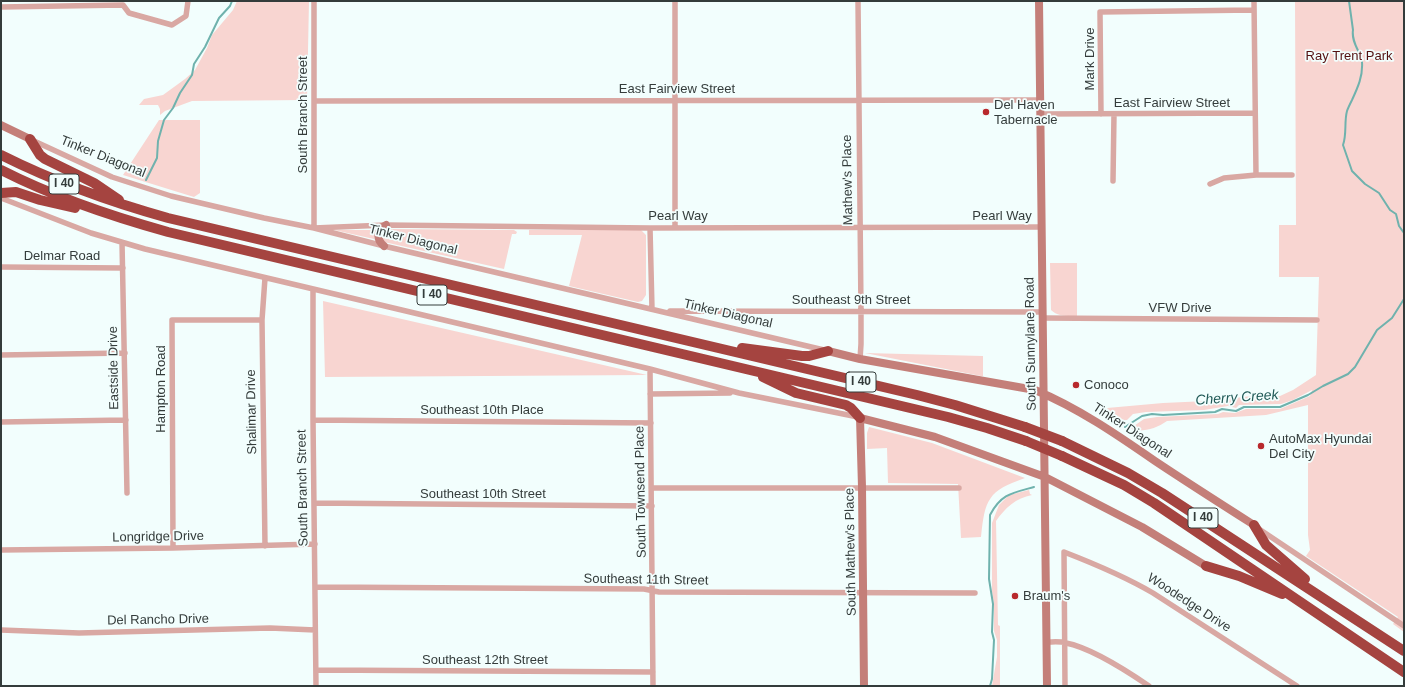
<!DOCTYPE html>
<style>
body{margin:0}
#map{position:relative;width:1405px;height:687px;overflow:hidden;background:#f2fefd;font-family:Helvetica,sans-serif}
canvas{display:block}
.frame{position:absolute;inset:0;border:2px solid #343c3b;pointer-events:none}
</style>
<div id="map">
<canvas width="1405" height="687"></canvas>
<div class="frame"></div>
</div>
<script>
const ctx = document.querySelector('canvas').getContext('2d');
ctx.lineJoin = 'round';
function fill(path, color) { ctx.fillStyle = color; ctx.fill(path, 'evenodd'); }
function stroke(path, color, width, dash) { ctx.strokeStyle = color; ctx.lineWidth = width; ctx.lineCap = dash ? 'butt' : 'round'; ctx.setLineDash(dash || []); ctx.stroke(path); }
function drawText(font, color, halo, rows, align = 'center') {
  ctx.font = font + ' Helvetica,sans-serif'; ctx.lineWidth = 3.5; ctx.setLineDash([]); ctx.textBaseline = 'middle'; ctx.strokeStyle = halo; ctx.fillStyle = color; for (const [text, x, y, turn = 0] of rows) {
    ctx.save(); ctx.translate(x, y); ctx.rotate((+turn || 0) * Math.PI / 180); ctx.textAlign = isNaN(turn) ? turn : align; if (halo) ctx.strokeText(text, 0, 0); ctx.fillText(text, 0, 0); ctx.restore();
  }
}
fill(new Path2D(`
 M237,1h72l-2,99 -115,1 -27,10 -5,4v-6l-2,-4h-19l5,-6 19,-4 22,-16 10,-9 12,-22 5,-13 21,-25z
 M1295,1h109v631l-11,-8 5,-7 -92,-61 4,-6 -2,-15v-130l-42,10 -99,6c-10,7 -22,11 -34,9l-2,-2 13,-9 13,-2 61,-3 5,-2 12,1 11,-4h34l30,-13 2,-6 -19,10 -12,4 -42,1 -3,3 -8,-2 -24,4 -58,2 -13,2 -6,6 -9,1 -11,-13 56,-5 44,-2 45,-5h28l13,-6 23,-15 3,-98h-40v-52h17z
 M159,120h41v73l-6,4 -71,-22z
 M390,229l124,1 3,2 -1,2h-4l-8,35 -120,-27c-3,-7 -3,-12 6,-13z
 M334,230h41l-1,9z
 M529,230h112l5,5v60l-4,6 -4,1 -69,-16 13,-51h-53z
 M1050,263h27v53c-9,0 -19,1 -26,-6z
 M323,301l324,74 -322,2z
 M865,353l118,3v20h-2z
 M869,427l63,16 93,35c-37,13 -40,21 -44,59l-20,1 -3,-54 -70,-1 -1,-35 -20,1v-16z
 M1029,490l1,4 2,1c-16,3 -27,13 -36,26l2,104 2,1v60h-8l5,-29v-17l-3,-9v-27l-2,-13v-68l7,-18 10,-10z`), '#f8d5d1');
stroke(new Path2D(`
 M1349,1l4,29c-2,13 8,22 9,32 1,14 -4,25 -10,38 -2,4 -4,8 -5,11 -3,11 0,23 -4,34l9,26 13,13 14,9 11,17 6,4 3,12 5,7
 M146,180l11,-22 1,-17 6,-21 9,-12 7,-15 12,-18 2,-11 11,-17 14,-29 11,-12 2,-5
 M1125,427l17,-11 10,-2 11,1 52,-3 7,-3 14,2 8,-4h36l28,-12 15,-9 25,-12 7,-7 22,-37 15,-12 12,-19
 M990,686l2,-7 2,-39 -2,-8 1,-28 -4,-25 1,-64c11,-21 22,-22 44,-28`), '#6fb2ad', 2);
stroke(new Path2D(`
 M314,1v227l72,-3 264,3 392,-1
 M675,1v226
 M858,1l3,311v32l-1,15
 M1254,1l2,174
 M1,7l122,-2 6,8 43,12 14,-9 2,-15
 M314,101l727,-1
 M1041,114l214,-1
 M1101,114l-1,-102 154,-2
 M34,141l78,36 59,19 93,22 50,10 70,18 440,104
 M1113,181l1,-67
 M1210,184l14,-6 32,-3h36
 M1,198l90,35 54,16 505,120 89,24 119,24
 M650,228l2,81
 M122,242l5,251
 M1,267l122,1
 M265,278l-3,42 3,226
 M313,289v131l3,266
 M670,311l373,1
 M1043,318l274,2
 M1,355l124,-2
 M650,369l3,317
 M650,394l80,-1
 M313,420l338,3
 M1,422l125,-2
 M651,488h308
 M314,503l338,3
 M1259,529l145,97
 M173,548l-1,-228h90
 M1,550l172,-2 142,-4
 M316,587l328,2 15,3 316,1
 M1,630l78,3 191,-5 45,2
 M1047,642c6,0 13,-1 19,1 26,5 61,28 83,43
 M316,670l337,2
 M1065,686l-1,-134c31,12 60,24 89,41l144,93`), '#d9a8a3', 5.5);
stroke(new Path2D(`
 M1039,1l8,685
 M1,125l29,14
 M384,246c-8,-7 -8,-16 2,-21
 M828,351l32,8 175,31c43,18 81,44 120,71 33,22 66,43 99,64
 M864,686l-2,-199 -2,-69 75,19 110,40 97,50 64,39`), '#c47f79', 8);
stroke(new Path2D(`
 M30,139l10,16 5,4 49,24 25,17
 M1,155c54,27 109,47 167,63l749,177 38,10 70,22
 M1,170c53,27 109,46 167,62l780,185 39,11 39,13
 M1,193l15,-1 24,8 35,8
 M742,348l60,8h7l19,-5
 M763,377l33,16 50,12 5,3 9,10
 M1062,441l66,32 34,20 242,158
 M1062,456l62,29 30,18 250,169
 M1254,525l12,20 39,34
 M1206,566l33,10 43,18`), '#a54440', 10);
stroke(new Path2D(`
 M1025,427l37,14
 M1026,441l36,15`), '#a54440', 10);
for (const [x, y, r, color] of [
 [986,112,4,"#b8282c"],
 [1076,385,4,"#b8282c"],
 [1261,446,4,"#b8282c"],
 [1015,596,4,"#b8282c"]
]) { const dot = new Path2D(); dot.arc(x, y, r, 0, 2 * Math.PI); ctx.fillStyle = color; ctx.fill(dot); stroke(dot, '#f2fefd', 1.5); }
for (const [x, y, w] of [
 [64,184,30],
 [432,295,30],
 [861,382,30],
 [1203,518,30]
]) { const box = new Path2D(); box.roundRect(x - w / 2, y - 10, w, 20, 3); ctx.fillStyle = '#f2fefd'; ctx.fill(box); stroke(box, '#343c3b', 1); }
drawText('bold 12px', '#343c3b', null, [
 ["I 40",64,184],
 ["I 40",432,295],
 ["I 40",861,382],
 ["I 40",1203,518]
]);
drawText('13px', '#541111', '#f2fefd', [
 ["Ray Trent Park",1349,56]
]);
drawText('13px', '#343c3b', '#f2fefd', [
 ["Mark Drive",1090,59,-90],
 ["East Fairview Street",677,89],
 ["East Fairview Street",1172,103],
 ["South Branch Street",303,115,-90],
 ["Tinker Diagonal",103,157,22],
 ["Mathew's Place",848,180,-91],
 ["Pearl Way",678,216],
 ["Pearl Way",1002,216],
 ["Tinker Diagonal",413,240,14],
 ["Delmar Road",62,256],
 ["Southeast 9th Street",851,300],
 ["VFW Drive",1180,308],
 ["Tinker Diagonal",728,314,13],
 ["South Sunnylane Road",1031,344,-91],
 ["Eastside Drive",114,368,-91],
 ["Hampton Road",161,389,-90],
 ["Southeast 10th Place",482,410],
 ["Shalimar Drive",252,412,-91],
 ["Tinker Diagonal",1132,431,33],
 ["South Branch Street",303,488,-91],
 ["South Townsend Place",641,492,-91],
 ["Southeast 10th Street",483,494],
 ["Longridge Drive",158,537,-1],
 ["South Mathew's Place",851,552,-91],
 ["Southeast 11th Street",646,580,1],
 ["Woodedge Drive",1189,603,33],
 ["Del Rancho Drive",158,620,-1],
 ["Southeast 12th Street",485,660]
]);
drawText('13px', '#343c3b', '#f2fefd', [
 ["Del Haven",994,105],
 ["Tabernacle",994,120],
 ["Conoco",1084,385],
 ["AutoMax Hyundai",1269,439],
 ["Del City",1269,454],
 ["Braum's",1023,596]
], 'left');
drawText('italic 14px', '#215a57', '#f2fefd', [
 ["Cherry Creek",1237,398,-4]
]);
</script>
